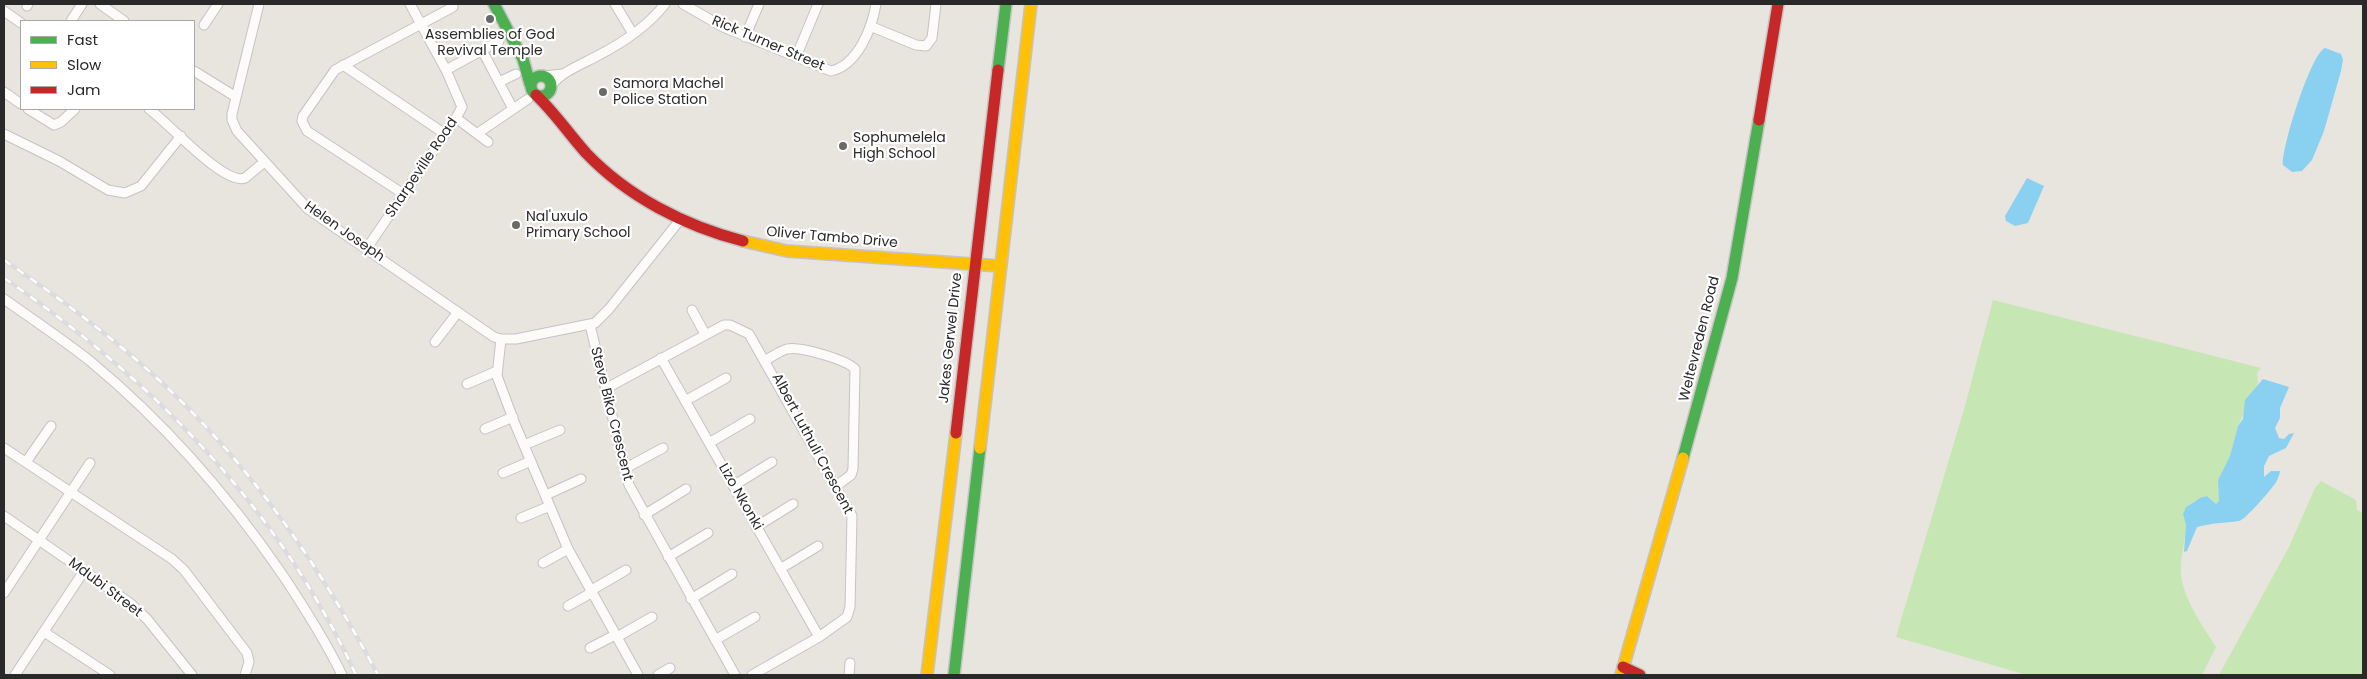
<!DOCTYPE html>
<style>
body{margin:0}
#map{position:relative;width:2367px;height:679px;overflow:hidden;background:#e8e4de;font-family:Poppins,sans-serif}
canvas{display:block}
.frame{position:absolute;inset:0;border:5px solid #292929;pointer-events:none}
.legend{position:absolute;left:20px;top:20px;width:175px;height:90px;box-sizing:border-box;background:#fff;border:1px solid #a9a9a9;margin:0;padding:6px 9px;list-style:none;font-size:15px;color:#292929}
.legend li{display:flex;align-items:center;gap:10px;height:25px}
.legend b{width:25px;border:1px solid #a9a9a9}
</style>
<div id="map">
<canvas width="2367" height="679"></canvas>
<div class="frame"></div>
<ul class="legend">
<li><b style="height:6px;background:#4caf50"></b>Fast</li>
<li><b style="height:6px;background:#ffc107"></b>Slow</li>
<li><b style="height:6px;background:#c62828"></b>Jam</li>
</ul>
</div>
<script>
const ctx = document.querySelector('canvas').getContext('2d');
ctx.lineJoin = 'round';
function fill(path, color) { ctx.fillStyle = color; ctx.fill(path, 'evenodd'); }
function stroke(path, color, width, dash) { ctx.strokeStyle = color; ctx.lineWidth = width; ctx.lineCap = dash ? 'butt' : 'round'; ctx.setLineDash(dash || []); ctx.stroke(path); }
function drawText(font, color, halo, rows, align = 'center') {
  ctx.font = font + ' Poppins,sans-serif'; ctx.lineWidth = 4.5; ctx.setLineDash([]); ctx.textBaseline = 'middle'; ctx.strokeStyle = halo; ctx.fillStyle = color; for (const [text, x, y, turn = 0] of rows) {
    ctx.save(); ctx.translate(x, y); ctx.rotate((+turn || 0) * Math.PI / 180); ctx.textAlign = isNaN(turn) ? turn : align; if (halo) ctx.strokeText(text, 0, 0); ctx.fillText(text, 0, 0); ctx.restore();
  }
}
fill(new Path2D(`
 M1993,300l268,68 -4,5 1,10 -20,43 -8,30 -12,24 2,20 -3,5 -9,-9c-9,2 -23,8 -24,17 -1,5 3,10 2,15 -1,12 -4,23 -5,35 -3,30 20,60 35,84l-14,28h-175l-131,-38 69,-231z
 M2321,481l35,19 1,10 6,3v162h-144l70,-128 26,-59z`), '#c6e6b3');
fill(new Path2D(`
 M2325,48l16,6 2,6 -2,11 -17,60 -12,29 -10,11 -10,1 -9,-7c-2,-16 28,-112 42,-117z
 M2027,178l17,8 -16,37 -13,3 -9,-5 -1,-5z
 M2263,379l26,8 -9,21v10l-5,10 4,10 5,1 5,-5 5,-1 -8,15 -17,8 -5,10v11l7,-6h9c-1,5 -3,11 -6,14 -5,7 -29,35 -35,36 -14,2 -28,2 -42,6l-10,24 -3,1 2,-27 -3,-11 3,-7 14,-9 7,-2 9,8 3,-3 -1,-21 12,-24 8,-30 5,-7 2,-19z`), '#8ad1f1');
const street = new Path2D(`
 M100,4l24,17
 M259,4l-27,110v6l5,11 71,78 186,128 7,2h15l79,-16 14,-14 71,-89
 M615,4l18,30
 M683,4l40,23 108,44c27,-6 41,-43 45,-67
 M27,6l1,-2
 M4,11l17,12
 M71,21l11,-17
 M204,25l14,-21
 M870,26l46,19 10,1 6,-8 4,-34
 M745,37l14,-33
 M482,50l31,59
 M796,57l22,-53
 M343,65l102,69
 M446,70l53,-29
 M194,71l42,26
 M545,76l17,-2
 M499,82l17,-8
 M551,86c11,-15 32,-22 48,-31 25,-13 49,-29 66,-51
 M4,92l17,12
 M28,109l26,16 7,-3 14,-13
 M149,109c19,13 75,77 96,69l18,-15
 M456,118l32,24
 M478,133l50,-34
 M4,134l55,27 49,29 17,3 16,-7 40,-50
 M405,195l-98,-64 -5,-10 1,-5 32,-46 118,-63
 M367,248l89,-130 6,-11 -16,-37 -36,-66
 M4,299c28,20 58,40 86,62 75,62 137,133 192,213 22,33 43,66 60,101
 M692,310l13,24
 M590,325l39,160 106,190
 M501,339l-4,37 18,48 53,125 70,126
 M435,342l23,-30
 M661,358l158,279
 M766,360c7,-4 14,-9 21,-11 13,-3 60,11 68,20l-2,100 -2,6 -15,11
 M467,384l30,-13
 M605,389l119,-64h6l19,9 103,182 -2,91 -3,10 -28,20 -67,38
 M685,401l41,-23
 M485,429l28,-12
 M709,443l41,-24
 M524,445l36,-15
 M4,448l168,111 12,11 63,83 2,9 -4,13
 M26,462l25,-36
 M624,469l39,-21
 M503,473l28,-12
 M733,486l39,-24
 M546,495l35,-16
 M644,515l42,-26
 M4,516l126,87 17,16 45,56
 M521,518l29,-12
 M756,527l37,-23
 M668,557l40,-24
 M543,563l25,-14
 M780,569l38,-23
 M590,591l36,-21
 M4,593l86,-130
 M691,599l41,-25
 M568,606l23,-13
 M44,632l66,43
 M617,637l35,-20
 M715,640l40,-23
 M590,648l25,-13
 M15,675l69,-104
 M658,675l12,-7
 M849,675l1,-12`);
const fast = new Path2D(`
 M494,4l29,55 7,25
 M998,70l8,-66
 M531 86a10 10 0 1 1 20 0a10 10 0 1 1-20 0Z
 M1683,458l49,-180 27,-158
 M954,675l26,-227`);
const slow = new Path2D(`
 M743,241l44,10 213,15
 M980,448l51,-444
 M927,675l29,-242
 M1621,675l62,-217`);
const jam = new Path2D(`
 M536,95c19,18 33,39 50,58 42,44 99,73 157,88
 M1759,120l19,-116
 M956,433l42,-363
 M1623,667l17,8`);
stroke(street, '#c5c3c4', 11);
stroke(fast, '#c5c3c4', 14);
stroke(slow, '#c5c3c4', 14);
stroke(jam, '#c5c3c4', 14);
stroke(street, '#fcfbfa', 9);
stroke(fast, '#4caf50', 11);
stroke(slow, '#ffc107', 11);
stroke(jam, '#c62828', 11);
const rail = new Path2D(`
 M4,260c61,42 122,87 175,139 82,81 145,175 199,276
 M4,278c150,103 275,230 352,397`);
stroke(rail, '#dcdcde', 4.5);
stroke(rail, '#fff', 2.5, [8]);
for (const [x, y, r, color] of [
 [490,19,5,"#6c6a68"],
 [603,92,5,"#6c6a68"],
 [843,146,5,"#6c6a68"],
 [516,225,5,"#6c6a68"]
]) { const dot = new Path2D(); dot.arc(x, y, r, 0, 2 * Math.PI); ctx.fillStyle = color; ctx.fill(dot); stroke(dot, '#fff', 2); }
drawText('14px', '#292929', '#fff', [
 ["Assemblies of God",490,35,"center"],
 ["Revival Temple",490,51,"center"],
 ["Samora Machel",613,84],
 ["Police Station",613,100],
 ["Sophumelela",853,138],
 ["High School",853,154],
 ["Nal'uxulo",526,217],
 ["Primary School",526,233]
], 'left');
drawText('14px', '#292929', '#fff', [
 ["Rick Turner Street",768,44,23],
 ["Sharpeville Road",422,168,-56],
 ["Helen Joseph",344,232,35],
 ["Oliver Tambo Drive",832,238,5],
 ["Jakes Gerwel Drive",951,338,-84],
 ["Weltevreden Road",1700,339,-76],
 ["Steve Biko Crescent",611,414,76],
 ["Albert Luthuli Crescent",812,444,62],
 ["Lizo Nkonki",740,497,60],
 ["Mdubi Street",105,588,37]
]);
</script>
